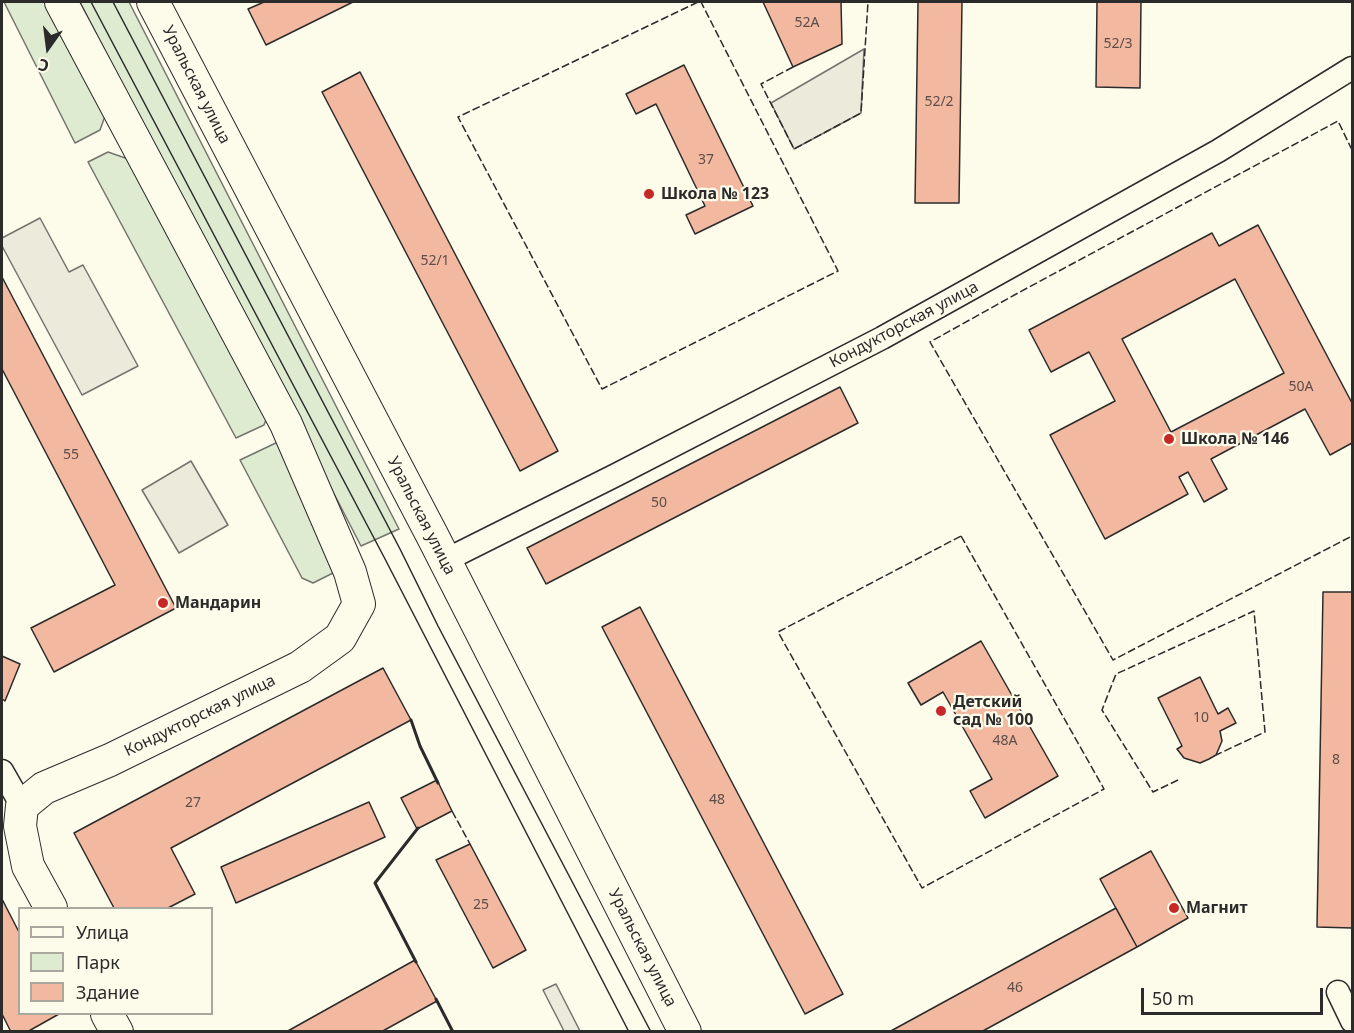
<!DOCTYPE html>
<meta charset="utf-8">
<style>
body{margin:0}
#map{position:relative;width:1354px;height:1033px;overflow:hidden;background:#fdfbea;font-family:"Noto Sans",sans-serif}
canvas{display:block}
.frame{position:absolute;inset:0;border:3px solid #2b2b2b;pointer-events:none}
.legend{position:absolute;left:18px;top:907px;width:195px;height:108px;box-sizing:border-box;background:#fdfbea;border:2px solid #a9a89e;margin:0;padding:8px 10px;list-style:none;font-size:18px;color:#2b2b2b}
.legend li{display:flex;align-items:center;gap:12px;height:30px}
.legend b{width:30px;border:2px solid #a9a89e}
.north{position:absolute;left:18px;top:18px;width:60px;height:60px;-webkit-text-stroke:4px #fdfbea;paint-order:stroke;rotate:194deg;font-size:16px;font-weight:700;line-height:24px;text-align:center;color:#2b2b2b}
.north::after{content:'';display:block;margin:auto;width:21px;height:27px;background:#2b2b2b;clip-path:polygon(50% 0,100% 100%,50% 72%,0 100%)}
.scale{position:absolute;left:1141px;top:988px;width:182px;height:27px;box-sizing:border-box;border:3px solid #2b2b2b;border-top:0;padding-left:8px;font-size:18px;line-height:21px;white-space:nowrap;color:#2b2b2b;-webkit-text-stroke:4px #fdfbea;paint-order:stroke}
</style>
<div id="map">
<canvas width="1354" height="1033"></canvas>
<div class="frame"></div>
<ul class="legend">
<li><b style="height:8px;background:#fdfbea"></b>Улица</li>
<li><b style="height:16px;background:#deebd1"></b>Парк</li>
<li><b style="height:16px;background:#f2b8a0"></b>Здание</li>
</ul>
<div class="north">С</div>
<div class="scale">50 m</div>
</div>
<script>
const ctx = document.querySelector('canvas').getContext('2d');
ctx.lineJoin = 'round';
function fill(path, color) { ctx.fillStyle = color; ctx.fill(path, 'evenodd'); }
function stroke(path, color, width, dash) { ctx.strokeStyle = color; ctx.lineWidth = width; ctx.lineCap = dash ? 'butt' : 'round'; ctx.setLineDash(dash || []); ctx.stroke(path); }
function drawText(font, color, halo, rows, align = 'center') {
  ctx.font = font + ' "Noto Sans",sans-serif'; ctx.lineWidth = 4.5; ctx.setLineDash([]); ctx.textBaseline = 'middle'; ctx.strokeStyle = halo; ctx.fillStyle = color; for (const [text, x, y, turn = 0] of rows) {
    ctx.save(); ctx.translate(x, y); ctx.rotate((+turn || 0) * Math.PI / 180); ctx.textAlign = isNaN(turn) ? turn : align; if (halo) ctx.strokeText(text, 0, 0); ctx.fillText(text, 0, 0); ctx.restore();
  }
}
const green = new Path2D(`
 M4,2h51l50,114 -5,14 -25,13z
 M80,2h49l270,527 -38,17z
 M108,152l23,8 136,257 -3,8 -28,13 -148,-276z
 M280,441l59,129 -26,13 -11,-5 -62,-118z`);
fill(green, '#deebd1');
stroke(green, '#74746e', 1.5);
const parking = new Path2D(`
 M864,49l-3,64 -67,36 -23,-46z
 M40,218l29,54 14,-7 55,101 -56,29 -80,-149v-8z
 M191,461l37,64 -49,28 -37,-63z
 M556,984l24,47h-16l-21,-41z`);
fill(parking, '#eceadb');
stroke(parking, '#74746e', 1.5);
const building = new Path2D(`
 M264,2h89l-87,43 -18,-36z
 M763,2h78l1,42 -49,23z
 M918,2h44l-3,201h-44z
 M1097,2h44l-1,86 -44,-1z
 M684,65l69,141 -58,28 -9,-19 19,-9 -49,-102 -20,10 -10,-20z
 M360,72l198,379 -38,20 -198,-379z
 M1258,225l94,178v40l-22,12 -25,-46 -94,50 16,30 -23,13 -16,-30 -9,5 9,17 -83,45 -55,-104 65,-34 -26,-49 -38,20 -22,-42 183,-97 7,13zM1235,279l49,94 -113,59 -49,-93z
 M2,277l174,331 -122,64 -23,-44 84,-43 -113,-216z
 M840,387l18,36 -312,161 -19,-36z
 M1323,592h29v336l-35,-1z
 M640,607l203,387 -38,20 -203,-387z
 M981,641l77,135 -73,42 -15,-27 22,-12 -49,-87 -22,13 -13,-22z
 M2,656l18,8 -15,37 -3,-2z
 M383,668l28,52 -240,128 24,46 -27,14h-54l-40,-75z
 M1200,677l18,37 10,-6 8,15 -16,8 2,10 -6,14 -7,4 -9,4 -16,-5 -7,-9 5,-3 -24,-48z
 M437,780l15,31 -35,18 -16,-31z
 M369,802l16,35 -149,66 -15,-36z
 M470,844l56,106 -33,18 -57,-108z
 M1151,851l37,67 -51,29 -37,-68z
 M2,899l18,35v80h39l-32,18h-16l-9,-18z
 M1116,908l21,39 -156,85h-92z
 M415,960l22,41 -56,31h-95z`);
fill(building, '#f2b8a0');
stroke(building, '#2b2b2b', 1.5);
const street = new Path2D(`
 M444,561l172,-86 266,-137 336,-187 134,-83
 M2,771l20,35
 M1338,992l14,29`);
const secondary = new Path2D(`
 M153,2l279,533 253,497
 M51,908l-23,-42 -8,-40 2,-20 22,-18 66,-28 190,-93 40,-29 19,-34 -9,-32 -64,-148 -225,-422
 M107,1014l10,18`);
stroke(street, '#2b2b2b', 25);
stroke(secondary, '#2b2b2b', 34);
stroke(street, '#fdfbea', 22);
stroke(secondary, '#fdfbea', 32);
stroke(new Path2D(`
 M91,2l293,555 245,475
 M113,2l287,547 38,77 213,406`), '#2b2b2b', 1.5);
stroke(new Path2D(`
 M698,2l-240,115 144,272 236,-118 -137,-269
 M793,67l-32,17 33,65 67,-36 7,-111
 M1352,150l-14,-29 -320,172 -88,49 183,318 239,-124
 M961,536l143,253 -182,99 -144,-256z
 M1178,780l-25,12 -51,-82 14,-36 138,-63 11,121 -49,23
 M452,811l18,33`), '#2b2b2b', 1.5, [8, 3]);
stroke(new Path2D(`
 M411,720l9,26 18,37
 M416,962l-41,-79 43,-55
 M436,999l17,33`), '#2b2b2b', 3);
for (const [x, y, r, color] of [
 [649,194,6,"#c62828"],
 [1169,439,6,"#c62828"],
 [163,603,6,"#c62828"],
 [941,711,6,"#c62828"],
 [1174,908,6,"#c62828"]
]) { const dot = new Path2D(); dot.arc(x, y, r, 0, 2 * Math.PI); ctx.fillStyle = color; ctx.fill(dot); stroke(dot, '#fdfbea', 2); }
drawText('14px', '#5d4e48', null, [
 ["52А",807,23],
 ["52/3",1118,44],
 ["52/2",939,102],
 ["37",706,160],
 ["52/1",435,261],
 ["50А",1301,387],
 ["55",71,455],
 ["50",659,503],
 ["10",1201,718],
 ["48А",1005,741],
 ["8",1336,760],
 ["48",717,800],
 ["27",193,803],
 ["25",481,905],
 ["46",1015,988]
]);
drawText('16px', '#2b2b2b', '#fdfbea', [
 ["Уральская улица",196,85,63],
 ["Кондукторская улица",904,325,-28],
 ["Уральская улица",421,516,63],
 ["Кондукторская улица",200,716,-26],
 ["Уральская улица",642,948,63]
]);
drawText('bold 16px', '#2b2b2b', '#fdfbea', [
 ["Школа № 123",661,194],
 ["Школа № 146",1181,439],
 ["Мандарин",175,603],
 ["Детский",953,702],
 ["сад № 100",953,720],
 ["Магнит",1186,908]
], 'left');
</script>
